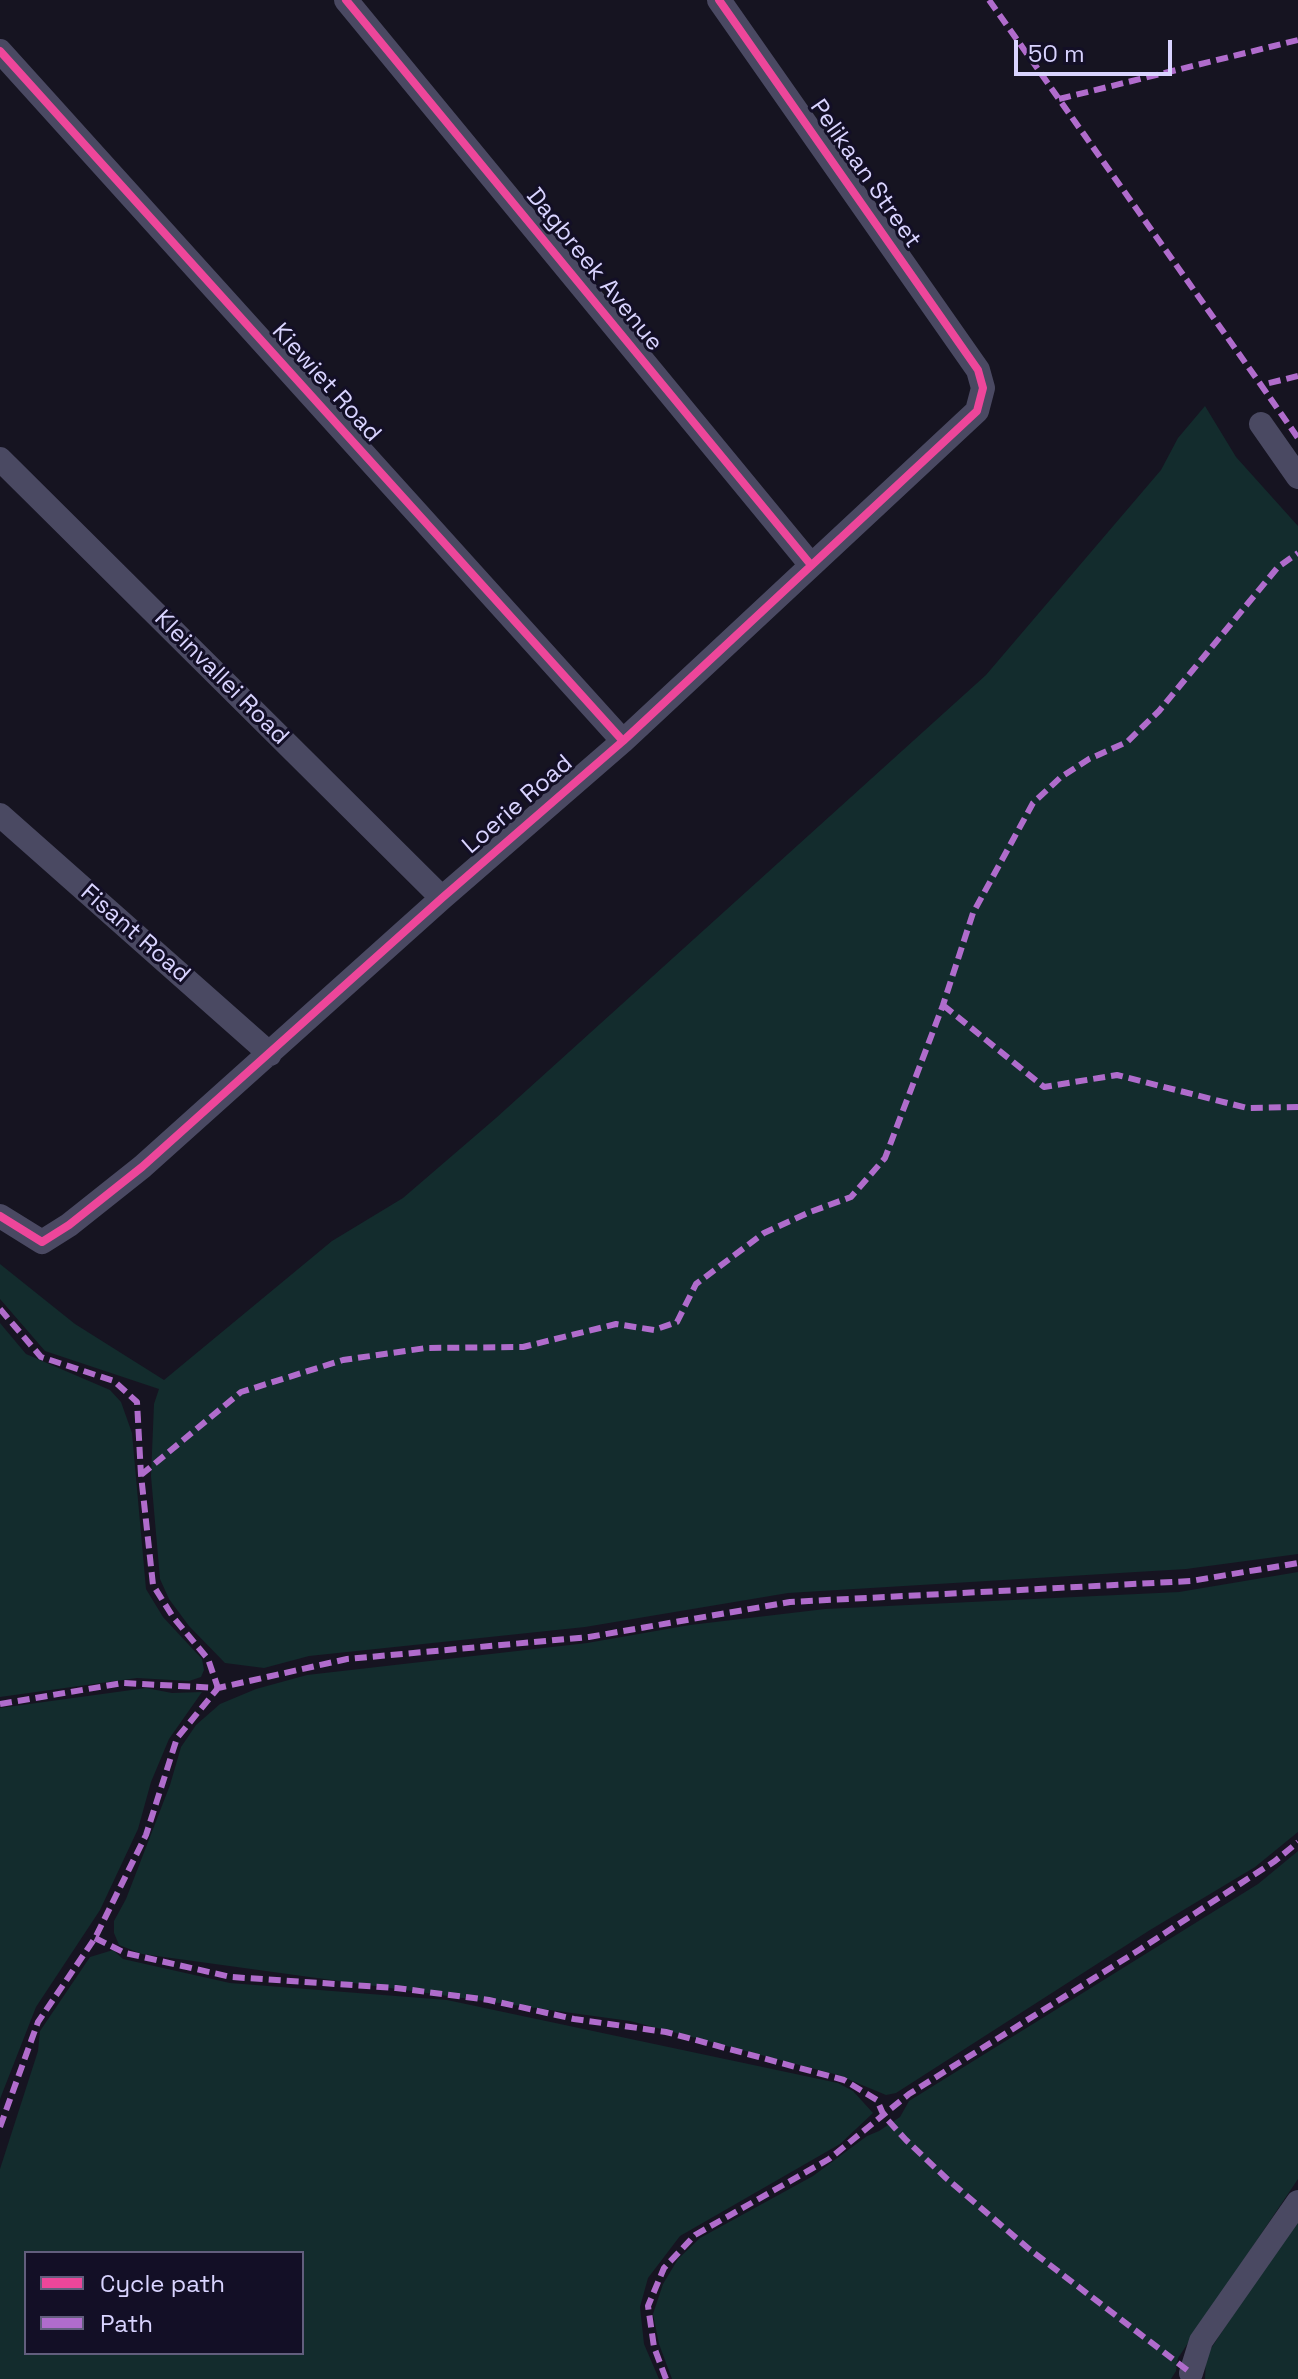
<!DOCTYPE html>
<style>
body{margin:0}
#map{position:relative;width:1298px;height:2379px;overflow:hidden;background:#161421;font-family:"Space Grotesk",sans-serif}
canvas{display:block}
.legend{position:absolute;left:24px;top:2251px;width:280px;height:104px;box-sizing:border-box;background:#130f26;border:2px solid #625e7d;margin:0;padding:10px 14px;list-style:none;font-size:24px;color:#d9d4ff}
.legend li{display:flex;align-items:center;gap:16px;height:40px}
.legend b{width:40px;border:2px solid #625e7d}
.scale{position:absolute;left:1014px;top:40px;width:158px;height:36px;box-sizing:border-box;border:4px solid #d9d4ff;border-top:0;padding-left:10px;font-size:24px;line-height:28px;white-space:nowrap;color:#d9d4ff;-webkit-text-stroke:6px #130f26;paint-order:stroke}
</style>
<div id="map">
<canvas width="1298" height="2379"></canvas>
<ul class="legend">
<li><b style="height:10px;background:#ed469a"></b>Cycle path</li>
<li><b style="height:10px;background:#b06ccc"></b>Path</li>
</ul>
<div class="scale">50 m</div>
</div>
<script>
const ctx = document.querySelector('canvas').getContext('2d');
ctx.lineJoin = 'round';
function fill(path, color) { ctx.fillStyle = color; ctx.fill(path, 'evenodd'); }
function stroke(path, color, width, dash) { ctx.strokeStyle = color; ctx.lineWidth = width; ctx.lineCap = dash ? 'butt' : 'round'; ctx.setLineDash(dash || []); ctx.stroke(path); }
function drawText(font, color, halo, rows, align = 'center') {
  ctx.font = font + ' "Space Grotesk",sans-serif'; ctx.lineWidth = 6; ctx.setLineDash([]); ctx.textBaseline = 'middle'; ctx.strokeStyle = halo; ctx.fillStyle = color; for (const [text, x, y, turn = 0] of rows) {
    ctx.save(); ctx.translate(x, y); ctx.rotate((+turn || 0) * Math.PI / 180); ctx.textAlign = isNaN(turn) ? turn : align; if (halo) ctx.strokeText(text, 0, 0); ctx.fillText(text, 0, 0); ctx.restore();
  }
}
fill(new Path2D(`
 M1205,406l31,51 62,69v1028l-112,15 -398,24 -203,34 -276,29 -45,12 -39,-5 -36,-37 -20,-27 -9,-20 -9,-103 3,-72 5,-15 -114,-38 -45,-52v-35l75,60 89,56 168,-139 71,-43 93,-80 490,-443 175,-205 17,-32z
 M0,1323l26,31 84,36 11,12 11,31 14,156 17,28 39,42 2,11 -3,7 -12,4 -52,-3 -137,19z
 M1298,1572v260l-43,35 -105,63 -254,163 -10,2 -48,-20 -208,-54 -488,-67 -23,-9 -5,-12v-12l12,-22 44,-114 11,-38 15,-22 24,-21 36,-15 51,-14 280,-32 103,-18 135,-16 354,-17z
 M146,1688l26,5 30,-1 -33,47 -18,43 -13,47 -38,81 -64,97 -36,92v-391z
 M1298,1851v328l-120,179 -2,13 -5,8h-499l-13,-35 -6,-30 10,-30 15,-25 22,-21 113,-62 54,-40 12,-5 21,-14 9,-16 349,-217z
 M113,1950l10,9 107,24 217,17 391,83 15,8 20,22 -33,31 -160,92 -32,42 -8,29 4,37 15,35h-659v-210l38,-118 2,-20 50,-74zM26,2253h276v100h-276z
 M1298,2216v163h-93l1,-23z`), '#132c2d');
stroke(new Path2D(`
 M346,0l465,565
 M0,51l623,690
 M1261,424l37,53
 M0,459l442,439
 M0,815l270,239
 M0,1216l42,26 27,-17 73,-58 300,-269 181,-157 354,-330 6,-23 -5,-18 -259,-370
 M1191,2373l10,-32 97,-139`), '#4a4962', 24);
stroke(new Path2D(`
 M989,0l272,385
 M1059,99l239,-59
 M1298,376l-37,9 37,53
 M943,1005l101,82 73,-12 130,33 51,-1
 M0,1309l41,48 73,24 23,21 4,73 12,110 20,32 35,42 10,29
 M141,1475l100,-83 102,-32 83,-12 97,-1 93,-23 38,6 23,-8 19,-38 68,-51 46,-21 41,-15 34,-39 58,-153 30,-92 60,-110 28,-26 28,-18 38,-17 32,-31 119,-144 20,-14
 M0,1704l123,-21 95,5 129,-29 242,-22 201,-35 401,-21 107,-18
 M95,1938l30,15 106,24 165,11 93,12 85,19 92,13 178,48 33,20 7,16 22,24 40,38 83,71 162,124
 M0,2127l38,-105 57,-84 51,-103 31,-97 41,-50
 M666,2379l-12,-32 -6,-41 16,-38 31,-33 134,-76 80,-65 230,-144 136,-89 23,-19`), '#b06ccc', 6, [12, 6]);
stroke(new Path2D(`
 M346,0l465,565
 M0,51l623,690
 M0,1216l42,26 27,-17 73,-58 300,-269 181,-157 354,-330 6,-23 -5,-18 -259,-370`), '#ed469a', 8);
drawText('24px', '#d9d4ff', '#130f26', [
 ["Pelikaan Street",865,174,55],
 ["Dagbreek Avenue",594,270,51],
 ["Kiewiet Road",326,383,48],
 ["Kleinvallei Road",221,678,45],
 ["Loerie Road",518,805,-41],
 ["Fisant Road",135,934,41]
]);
</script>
